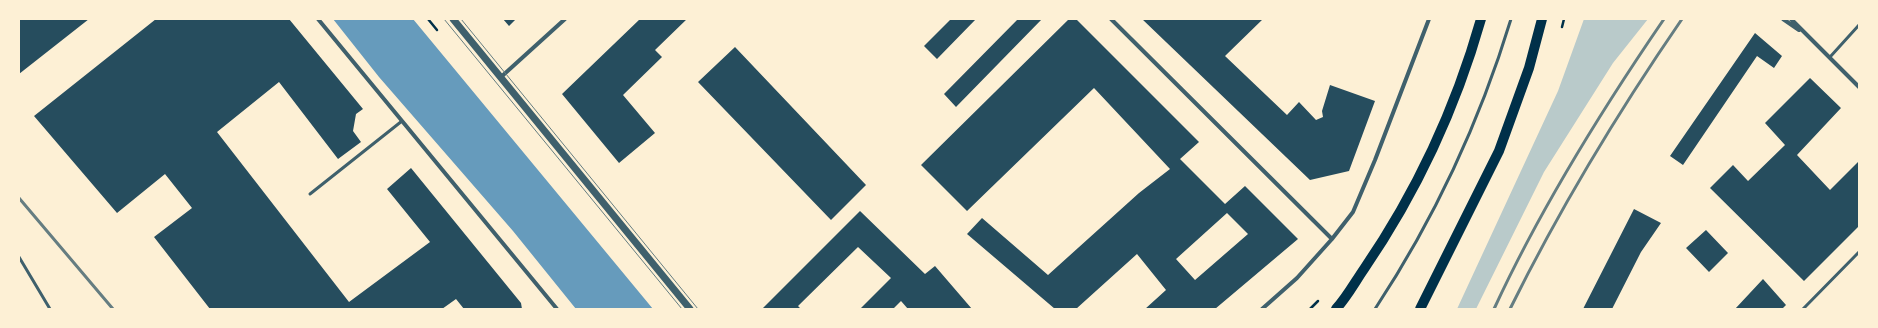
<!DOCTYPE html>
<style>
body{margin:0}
#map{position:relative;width:1878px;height:328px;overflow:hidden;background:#fdf0d5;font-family:"IBM Plex Serif",serif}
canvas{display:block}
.frame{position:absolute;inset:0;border:20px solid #fdf0d5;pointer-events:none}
</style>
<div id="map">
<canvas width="1878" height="328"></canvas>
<div class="frame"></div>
</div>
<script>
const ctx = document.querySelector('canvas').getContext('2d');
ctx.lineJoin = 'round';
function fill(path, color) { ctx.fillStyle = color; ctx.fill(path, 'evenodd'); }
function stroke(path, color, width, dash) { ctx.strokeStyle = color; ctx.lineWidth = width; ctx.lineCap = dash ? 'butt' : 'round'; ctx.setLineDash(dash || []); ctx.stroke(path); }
fill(new Path2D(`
 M1584,19h64l-35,44 -69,109 -68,137h-19l101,-218z`), '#b9caca');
fill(new Path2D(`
 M333,19h80l240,290h-77l-63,-78 -134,-154z`), '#669bbc');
fill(new Path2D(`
 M19,19h70l-70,55z
 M156,19h133l74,90 -7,5 -3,17 8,11 -23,17 -59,-77 -62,50 132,170 81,-60 -43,-53 24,-21 110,135 1,6h-58l-8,-10 -14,10h-232l-56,-72 38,-29 -27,-34 -48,39 -83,-97z
 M503,19h13l-7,7z
 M640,19h47l-32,31 7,7 -39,38 32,38 -36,30 -57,-69z
 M951,19h25l-39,40 -13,-13z
 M1018,19h24l-86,88 -12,-13z
 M1069,19h7l123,123 -19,17 45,45 20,-18 53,53 -83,70h-70l21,-19 -29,-36 -61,55h-21l-88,-75 15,-16 66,57 91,-82 31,-24 -76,-81 -127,123 -46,-46zM1227,213l21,21 -53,46 -19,-21z
 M1142,19h121l-38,37 62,59 12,-13 17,18 7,-3 -1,-6 8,-26 45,16 -26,70 -39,9z
 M1755,33l27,23 -8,12 -17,-12 -74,109 -13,-9z
 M735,47l131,138 -35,35 -133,-138z
 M1810,78l31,30 -44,47 33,35 29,-29v65l-55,55 -94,-93 23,-23 15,16 37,-36 -20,-22z
 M1634,209l27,14 -20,29 -29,57h-29z
 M860,211l65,63 10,-8 37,43h-64l-7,-8 -8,8h-33l31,-31 -33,-31 -60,59 3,3h-39z
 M1706,230l22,23 -19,19 -23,-24z
 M1763,279l23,26 -4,4h-47z`), '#264d5e');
stroke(new Path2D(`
 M428,19l9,11
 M1562,27l2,-8
 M1310,309l8,-8`), '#003049', 2.5);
stroke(new Path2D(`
 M1830,57l29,-32
 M310,194l92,-73
 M19,257l31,52
 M1375,309c60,-91 104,-185 136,-290
 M1803,309l56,-57`), '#3f606c', 3);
stroke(new Path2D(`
 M318,19l239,290
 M1111,19l221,220
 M1783,19l16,11
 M1791,19l68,68
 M501,77l64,-58
 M1262,309l35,-31 35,-39 21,-27 22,-52 54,-141`), '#3f606c', 4);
stroke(new Path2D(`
 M453,19l237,290`), '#3f606c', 7);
stroke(new Path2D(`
 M1336,309c11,-12 19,-27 28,-40 52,-76 92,-162 117,-250
 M1420,309l79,-158 30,-83 13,-49`), '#003049', 10);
stroke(new Path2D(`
 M444,19l238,290
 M461,19l237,290`), '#657d81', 1);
stroke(new Path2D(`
 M19,198l94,111
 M1494,309c47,-102 107,-198 170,-290
 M1510,309c50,-101 108,-197 172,-290`), '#657d81', 3);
</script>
